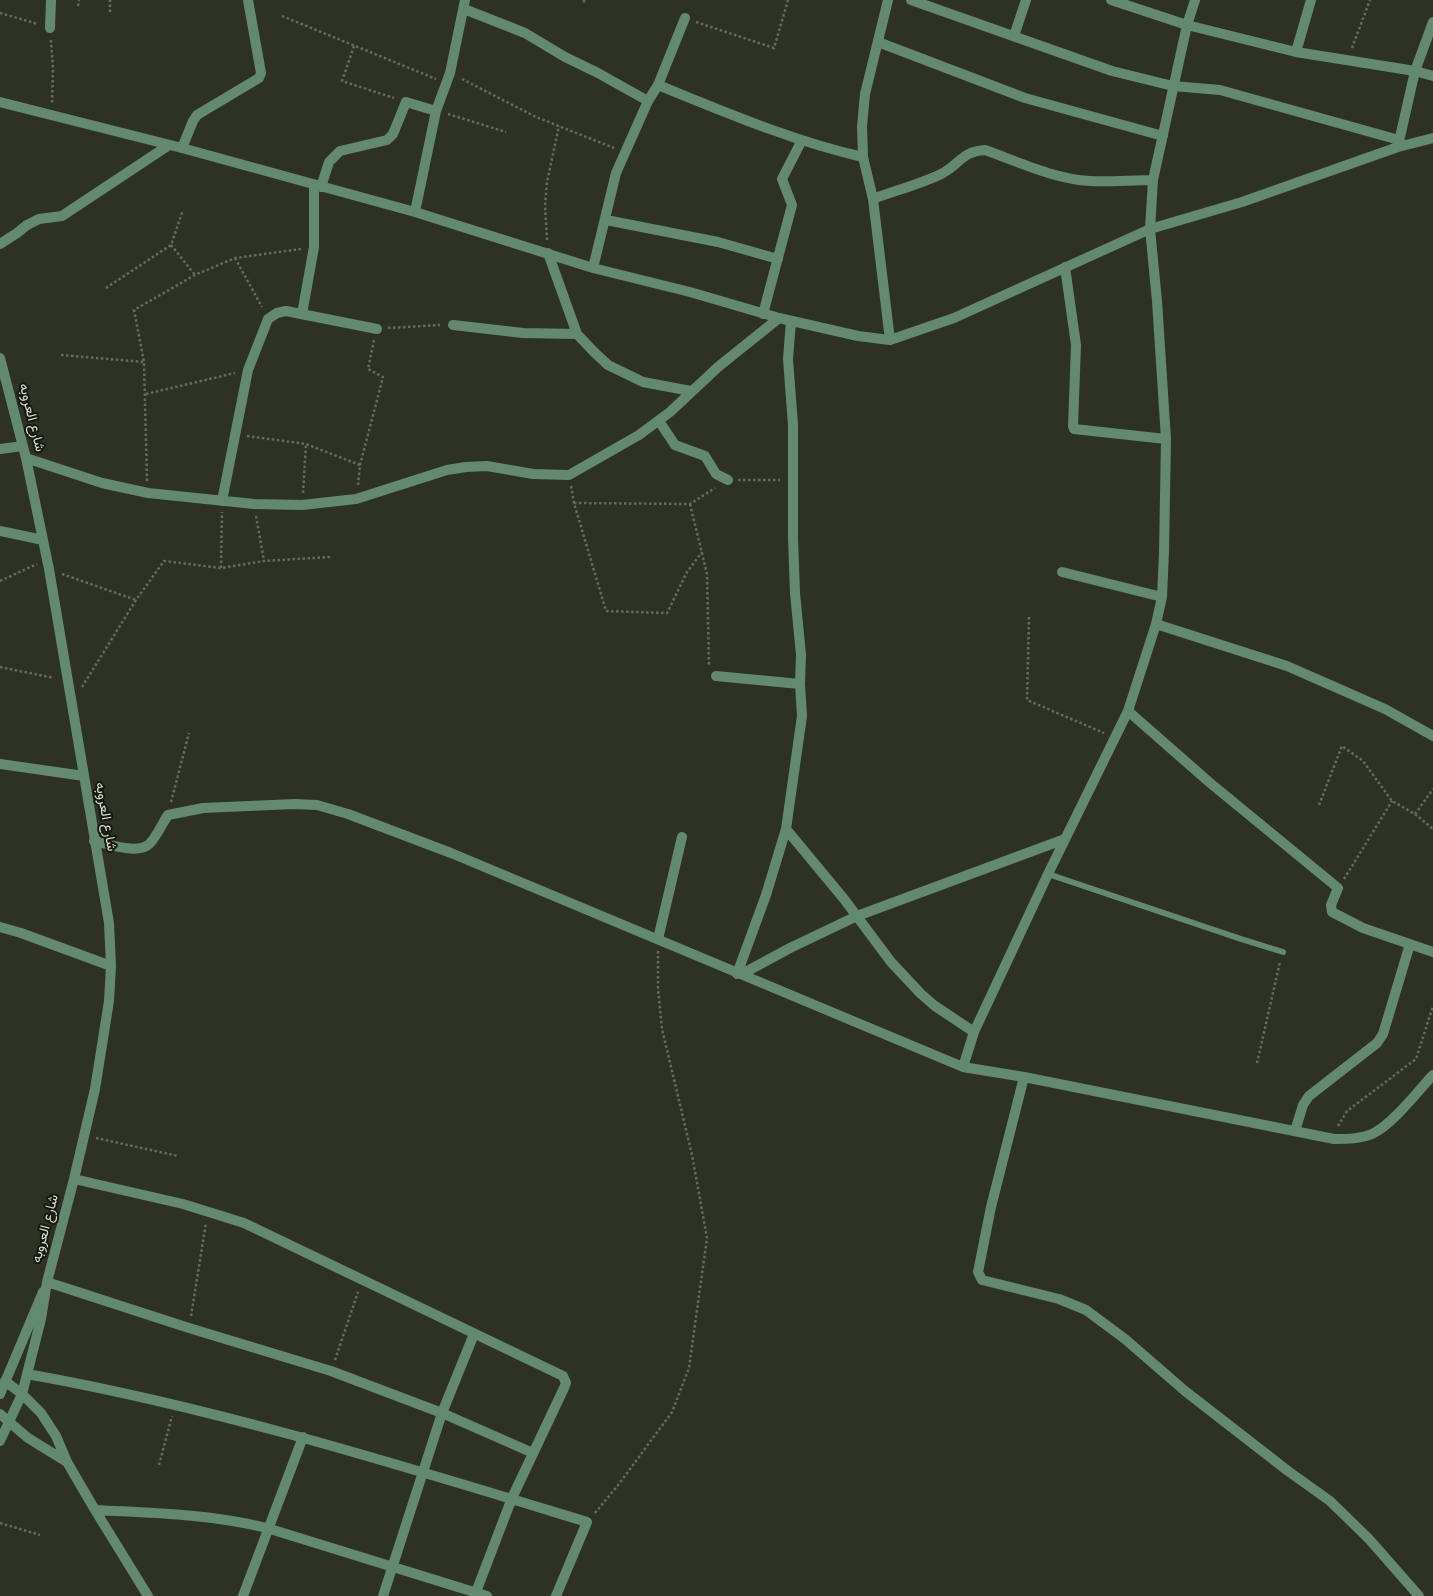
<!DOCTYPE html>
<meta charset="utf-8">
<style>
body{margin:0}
canvas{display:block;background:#2d3224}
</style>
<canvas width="1433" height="1596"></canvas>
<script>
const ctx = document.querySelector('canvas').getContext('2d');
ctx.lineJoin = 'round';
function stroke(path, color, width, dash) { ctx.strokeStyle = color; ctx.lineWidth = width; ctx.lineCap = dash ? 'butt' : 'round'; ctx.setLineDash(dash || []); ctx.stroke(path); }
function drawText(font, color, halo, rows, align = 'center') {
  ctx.font = font + ' Georgia,Vazirmatn,serif'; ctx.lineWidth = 4; ctx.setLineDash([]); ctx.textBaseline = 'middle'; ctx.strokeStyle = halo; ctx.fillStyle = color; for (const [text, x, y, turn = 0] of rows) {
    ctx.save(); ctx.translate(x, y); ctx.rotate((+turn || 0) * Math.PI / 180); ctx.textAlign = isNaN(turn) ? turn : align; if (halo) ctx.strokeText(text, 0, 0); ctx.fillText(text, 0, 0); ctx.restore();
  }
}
stroke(new Path2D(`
 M584,0v3
 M78,6l1,-6
 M110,12v-12
 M0,13l38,11
 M282,16l154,63
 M696,22l78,26 14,-48
 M51,40l2,28 -1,36
 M354,46l-12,35 52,17
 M1352,48l18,-48
 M462,79l74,38 78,31
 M448,114l58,18
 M547,240l-2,-34 2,-24 12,-56
 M171,245l24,30
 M235,258l27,49
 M106,288l65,-43 12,-35
 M388,328l52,-3
 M61,355l83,7
 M146,394l89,-21
 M247,436l59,8 54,21
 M738,480h42
 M147,481l-3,-119 -10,-52 61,-35 40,-17 66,-9
 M358,485l2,-20 23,-88 -15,-8 6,-29
 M571,486l3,17 32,108 61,2 20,-41 15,-20
 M303,493l3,-49
 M574,503l116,1 25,-16
 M690,504l17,70 2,92
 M256,516l8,45
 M221,568l1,-56
 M62,574l74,26
 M0,581l37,-17
 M1029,617l-2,83 77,33
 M0,667l54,11
 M82,687l54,-87 28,-39 57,7 43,-7 66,-4
 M171,802l18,-69
 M1319,805l23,-59 21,15 29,40 23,13 18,15
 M1415,814l18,-25
 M1344,879l48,-78
 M1257,1063l23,-101
 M1338,1126l9,-15 69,-52 17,-53
 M96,1138l82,18
 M191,1316l15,-93
 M335,1360l23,-68
 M159,1465l13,-49
 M595,1513l24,-29 53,-72 17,-44 18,-130 -15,-83 -30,-126 -4,-40v-38
 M0,1523l40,12`), '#666b5e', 2.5, [2.5, 2.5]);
stroke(new Path2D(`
 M1048,874l193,65 42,13`), '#638970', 6);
stroke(new Path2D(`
 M888,0l-23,94 -3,32 1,31 10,42 17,141
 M911,0l201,71 61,15 47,4 179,50
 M1111,0l76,25 109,27 119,19 18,5
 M464,9l61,24 40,24 33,16 50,28
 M50,28l1,-28
 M1014,36l12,-36
 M878,42l147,56 138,38
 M1296,52l15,-52
 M658,85c67,27 134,56 205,72
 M0,102l182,46 233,64 178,56 97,24 89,26
 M1398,146l17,-75 18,-49
 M182,148l11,-27 4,-6 62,-37 2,-5 -13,-73
 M321,187l8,-25 11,-11 47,-11 6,-6 13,-32 30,9
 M873,199c21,-8 51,-16 70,-26 18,-10 18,-21 42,-23 34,12 69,29 105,31 21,1 42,-1 63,-1
 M415,212l21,-101 14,-38 15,-73
 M606,220l112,22 60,17
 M0,244l17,-11 10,-8 12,-6 23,-3 107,-71
 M548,253l29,81 17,18 14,13 35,17 48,9
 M1065,267l11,78 -3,81 1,3 92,10
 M593,268l23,-95 32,-72 10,-16 27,-67
 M302,314l12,-67v-62
 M763,314l29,-109 -10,-26 20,-39
 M453,325l70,8 54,1
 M0,358l26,100 23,111 60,354 2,43 -2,35 -14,88 -21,90 -27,103 -6,37 -19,75 -22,47
 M659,421l16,24 30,11 11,18 12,6
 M0,449l23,-3
 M26,458l76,25 46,10 106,11 48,1 54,-6 91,-29 19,-3 21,-1 46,8 36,1 70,-40 31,-23 48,-45 61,-49 79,18 32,4 64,-22 196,-89 92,-27 156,-55 35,-9
 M222,501l26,-131 20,-51 9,-6 9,-2 91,18
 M0,531l43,9
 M1062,572l100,25
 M1156,624l131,42 98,43 48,27
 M716,676l84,8
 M1128,711l81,71 129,106 -7,17 1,7 31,16 70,24
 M0,764l84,12
 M786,829l58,70 47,63 30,32 14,12 39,26
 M94,841c14,3 42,13 54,4 7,-5 15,-23 20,-30l35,-7 92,-4 22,1 31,9 103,39 512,214 61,10 310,62c13,0 26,0 38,-5 20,-9 46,-43 61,-59
 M0,927l21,6 90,33
 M658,939l24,-102
 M737,974l29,-79 20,-66 16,-113 -2,-32 1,-29 -6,-62 -2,-55v-113l-5,-66 3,-38
 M742,974l48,-26 67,-32 208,-77
 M963,1067l11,-35 74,-158 80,-163 28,-87 6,-27 2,-45 2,-113 -9,-138 -7,-72 3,-49 34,-155 8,-25
 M1024,1077l-33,130 -13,65 4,8 77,19 27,11 39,29 60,52 103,80 42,30 39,38 50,57
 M1295,1131l8,-26 6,-9 68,-53 6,-9 27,-90
 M74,1179l109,25 61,19 319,153 3,7 -2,5 -52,110 -36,94
 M47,1282l142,46 142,43 111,42 91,40
 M27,1374c191,34 376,92 560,148l-31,74
 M5,1381l17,13 19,19 15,23 11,26 28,48 53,86
 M0,1394l43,-102
 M0,1414l28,24 39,24
 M95,1510c60,3 114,4 172,18l220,68
 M243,1596l60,-159
 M383,1596l59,-183 32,-79`), '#638970', 10);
drawText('14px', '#dbded5', '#161812', [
 ["شارع العروبه",30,418,76],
 ["شارع العروبه",104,817,80],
 ["شارع العروبه",47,1229,-75]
]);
</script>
